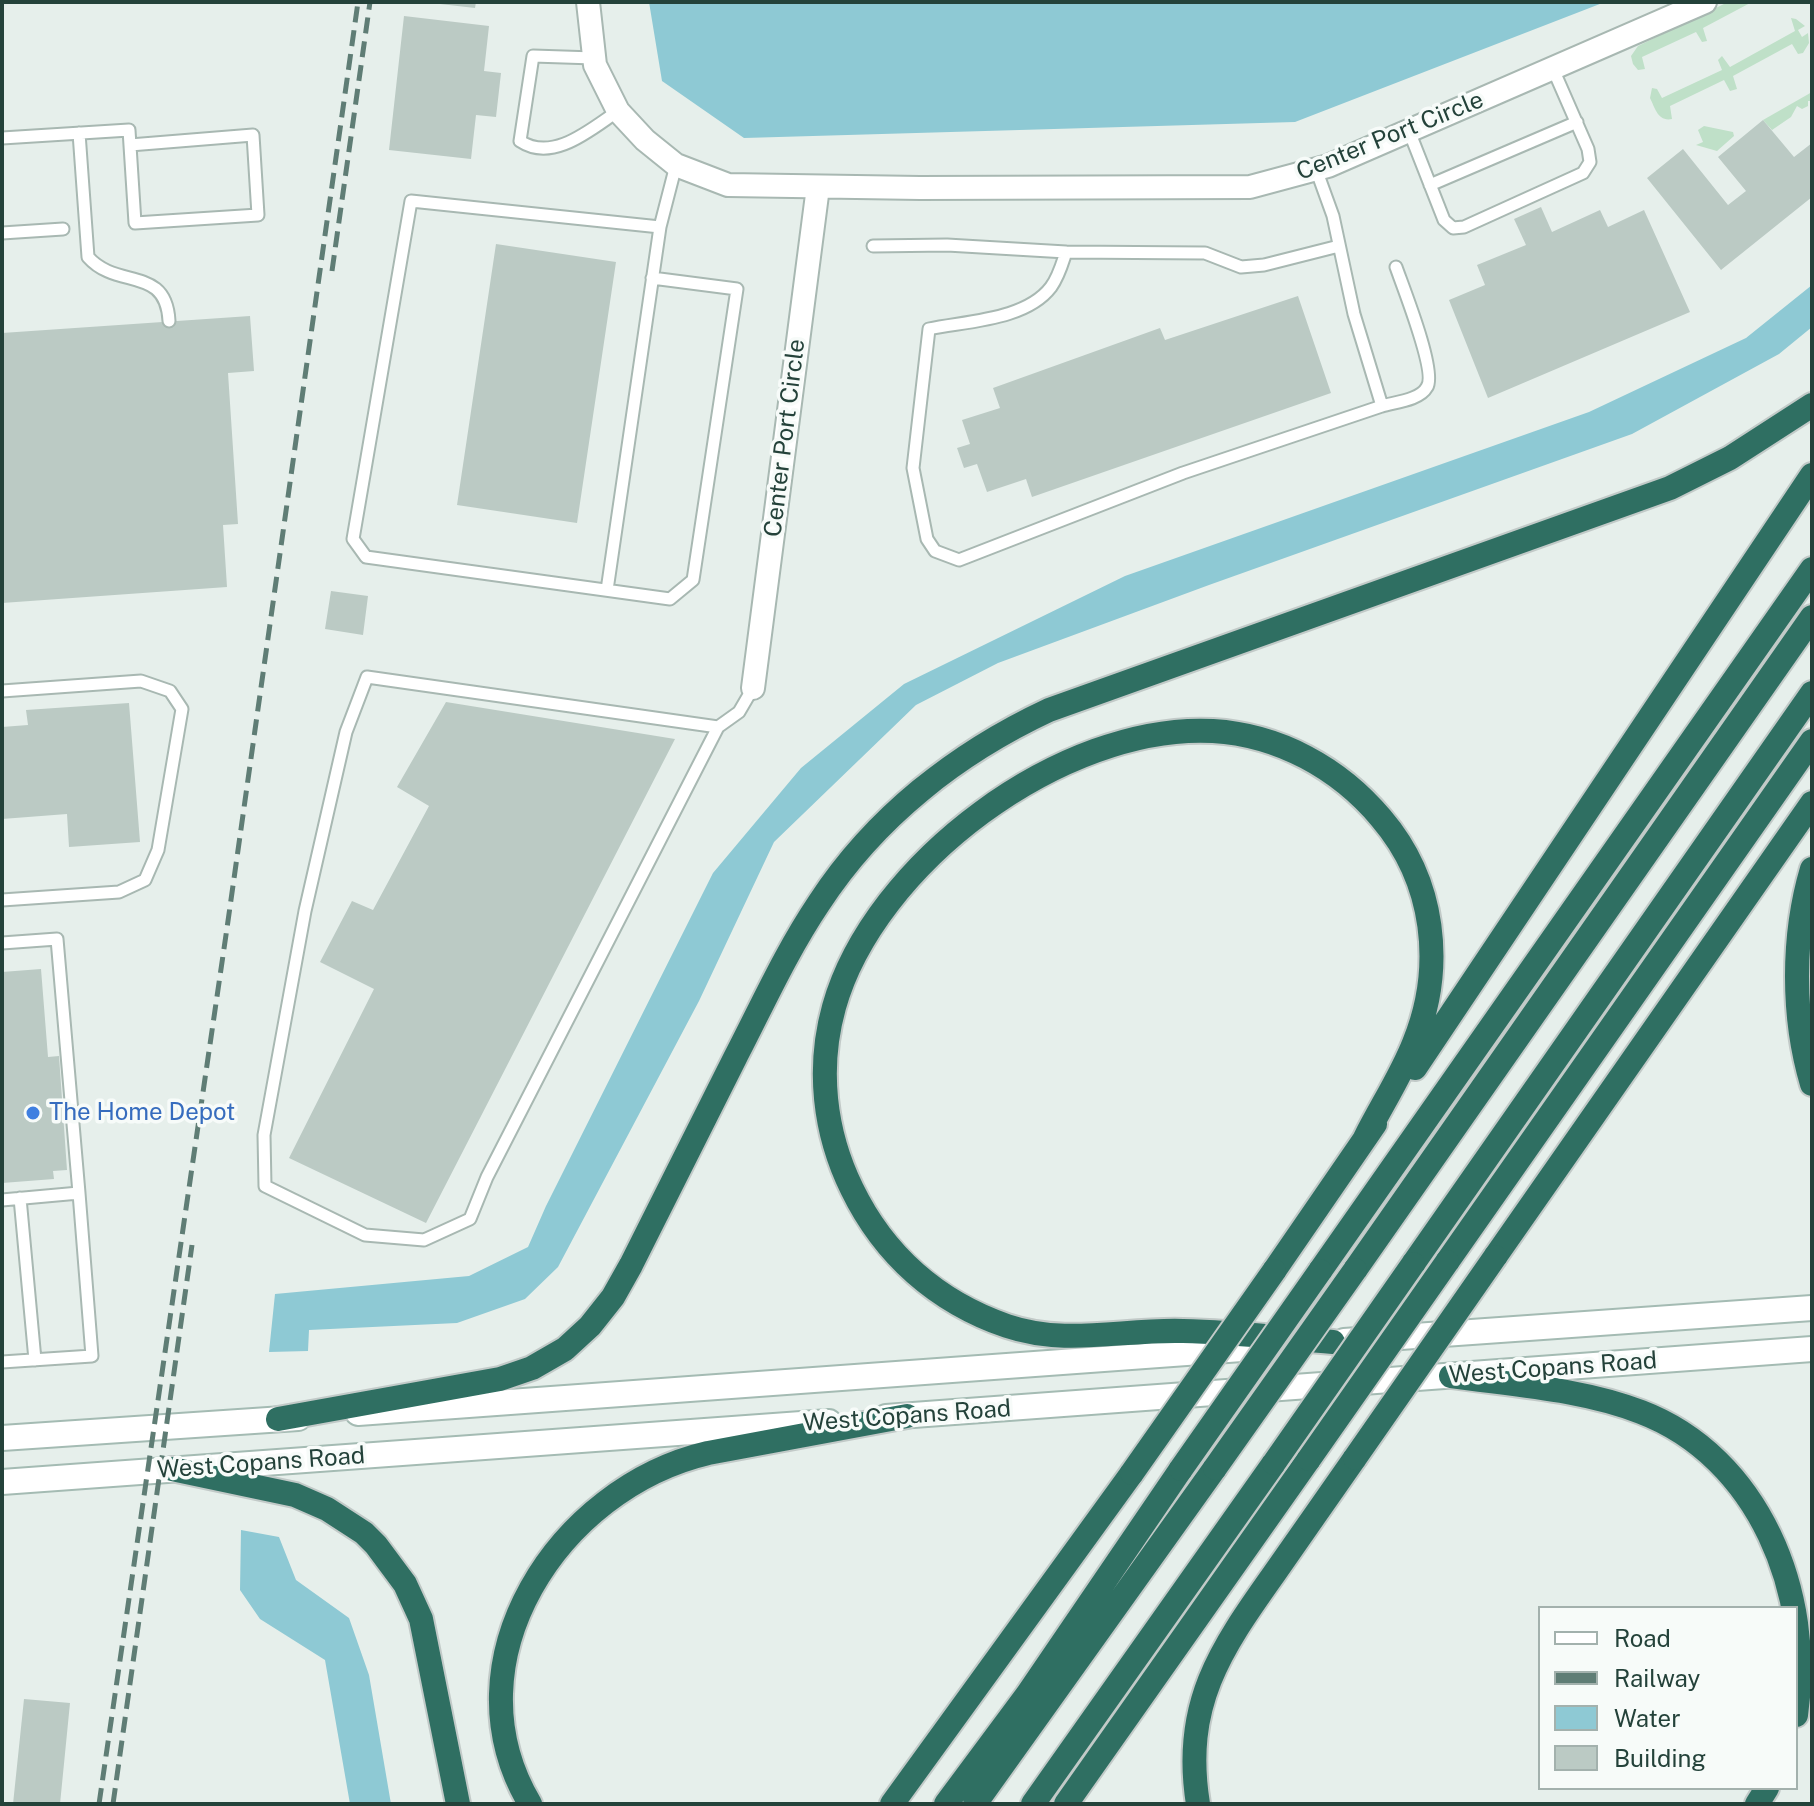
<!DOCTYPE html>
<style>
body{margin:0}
#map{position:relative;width:1814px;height:1806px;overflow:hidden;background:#e6efeb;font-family:"Public Sans",sans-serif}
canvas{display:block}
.frame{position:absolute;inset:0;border:4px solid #24423a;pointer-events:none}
.legend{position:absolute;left:1538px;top:1606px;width:260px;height:184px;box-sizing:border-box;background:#f7fbf9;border:2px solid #a3b1ad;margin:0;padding:10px 14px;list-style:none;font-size:24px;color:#24423a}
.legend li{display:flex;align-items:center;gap:16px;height:40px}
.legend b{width:40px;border:2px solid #a3b1ad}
</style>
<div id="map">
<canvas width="1814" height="1806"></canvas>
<div class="frame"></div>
<ul class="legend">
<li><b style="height:10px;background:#fff"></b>Road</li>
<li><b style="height:10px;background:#5f7d75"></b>Railway</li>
<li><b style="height:22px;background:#8ec9d4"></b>Water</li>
<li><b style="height:22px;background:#bbcac4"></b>Building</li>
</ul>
</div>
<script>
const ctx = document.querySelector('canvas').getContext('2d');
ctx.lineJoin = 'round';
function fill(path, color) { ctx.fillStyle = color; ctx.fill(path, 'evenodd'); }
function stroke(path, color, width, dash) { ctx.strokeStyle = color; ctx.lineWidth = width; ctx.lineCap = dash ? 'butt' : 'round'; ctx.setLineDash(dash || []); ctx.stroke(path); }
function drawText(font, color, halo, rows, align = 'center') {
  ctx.font = font + ' "Public Sans",sans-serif'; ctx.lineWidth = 7; ctx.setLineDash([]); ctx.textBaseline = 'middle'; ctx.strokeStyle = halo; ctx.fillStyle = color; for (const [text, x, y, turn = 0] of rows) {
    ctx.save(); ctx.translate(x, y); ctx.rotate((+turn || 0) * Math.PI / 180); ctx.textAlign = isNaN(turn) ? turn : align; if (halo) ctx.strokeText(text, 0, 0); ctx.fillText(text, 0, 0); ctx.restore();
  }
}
fill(new Path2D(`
 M1728,2h24l-49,26 4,13 -5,1 -6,-10 -54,25 3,12 -7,1 -5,-6 -2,-8 7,-10z
 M1791,18l5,1 9,7 -7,4 4,7 6,-4 1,10 -6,10 -5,1 -6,-10 -59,32 4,13 -7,2 -6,-11 -54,26 2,13c-14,3 -17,-11 -22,-21l2,-10 5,1 5,9 60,-28 -4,-10 4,-4 8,11 65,-36z
 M1812,92v9h-4v5l-6,3 -5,-3 -6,11 -19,13 -9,-10z
 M1704,126l29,6 1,4 -17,15 -21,-6 7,-3 -5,-12z`), '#bfe0c8');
fill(new Path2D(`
 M649,2h956l-310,120 -551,16 -82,-57z
 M1812,285v42l-33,27 -147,80 -423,151 -211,78 -82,42 -142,137 -75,159 -141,266 -33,32 -68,24 -148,7 -1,21 -39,1 6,-58 194,-18 59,-29 18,-41 167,-333 88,-105 103,-84 221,-108 464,-164 157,-74z
 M241,1530l38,7 17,43 53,38 20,57 22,129h-41l-25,-144 -65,-41 -20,-29z`), '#8ec9d4');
fill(new Path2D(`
 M440,2h36l-1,6 -35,-4z
 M404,16l85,10 -5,45 17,2 -5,44 -20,-2 -5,44 -82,-9z
 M1763,120l31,37 18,-14v54l-91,73 -74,-92 36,-29 45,56 18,-14 -28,-34z
 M1541,207l11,25 48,-22 8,17 36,-17 46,102 -202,86 -39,-98 36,-15 -8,-20 49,-20 -12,-26z
 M496,244l120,18 -39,261 -120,-18z
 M1298,296l33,97 -299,104 -6,-18 -39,13 -10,-28 -13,4 -7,-20 13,-4 -8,-24 38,-12 -7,-20 167,-60 5,12z
 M250,316l4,55 -26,2 10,151 -15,1 4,62 -225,16v-270z
 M331,591l37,5 -5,39 -38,-6z
 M446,702l229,37 -249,484 -137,-65 85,-169 -54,-27 32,-61 21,9 56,-104 -32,-19z
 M129,703l11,139 -71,5 -2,-33 -65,5v-92l26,-2 -2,-15z
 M41,969l7,88 11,-1 8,114 -14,1 1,8 -52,4v-211z
 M24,1699l46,4 -10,101h-47z`), '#bbcac4');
const service = new Path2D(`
 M594,58l-61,-2 -13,85c33,22 71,-12 98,-30
 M1409,131l35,89 9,8 11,-1 119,-54 7,-11 -2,-13 -35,-80
 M79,133l9,124c29,33 78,8 81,64
 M2,138l127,-8 6,93 123,-8 -5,-80 -123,10
 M1430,185l147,-63
 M2,233l61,-4
 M873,246l74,-1 119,7c-4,12 -7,24 -15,35 -25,33 -84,34 -122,42l-16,139 14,71 8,12 24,9 224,-87 199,-67 -28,-92 -21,-98 -17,-47
 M1066,252l139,1 36,14 23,-2 75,-19
 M652,278l85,11 -44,291 -23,19 -304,-42 -13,-18 58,-338 249,26 16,-62
 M1382,406c14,-4 38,-6 45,-19 10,-15 -24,-100 -31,-120
 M607,590l53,-363
 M2,691l139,-10 29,10 12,18 -24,141 -13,30 -26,12 -117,8
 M718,727l-351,-50 -21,55 -41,179 -41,224 1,51 100,49 59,5 46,-21 17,-42 231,-450 21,-15 14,-24
 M2,943l55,-4 22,254 -77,7
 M20,1198l15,162
 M2,1362l90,-6 -13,-163`);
const minor = new Path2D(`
 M588,2l7,63 23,46 27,29 31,25 52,20 192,3 330,-1 78,-21 377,-164
 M753,688l65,-501`);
const secondary = new Path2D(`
 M1344,1341l468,-33
 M358,1413l925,-67
 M886,1417l926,-68
 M2,1438l296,-20
 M2,1482l827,-60`);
const motorway = new Path2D(`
 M1812,869c-20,67 -20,148 0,215
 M1415,1068l397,-593
 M1495,1257l317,-454
 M1447,1262l365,-521
 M1413,1264l399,-571
 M1355,1270l457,-653
 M1274,1271l101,-147
 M1320,1271l492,-702
 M1333,1342c-50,-4 -100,-10 -150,-11 -61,-2 -117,15 -176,-5 -70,-24 -123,-71 -155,-137 -28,-57 -35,-121 -18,-182 40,-143 228,-284 379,-276 66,4 126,37 168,87 54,63 64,149 33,225 -13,33 -33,63 -49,95
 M1451,1376c63,9 130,13 190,36 118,45 173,182 155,303
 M278,1419l222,-40 32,-11 33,-19 25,-23 23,-29 18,-32c35,-69 70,-138 104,-207 27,-52 51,-106 84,-155 56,-86 138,-150 230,-193l621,-222 60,-30 82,-53
 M172,1469l123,26 32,14 37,24 12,12 29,39 16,35 37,185
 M530,1804c-85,-143 29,-316 178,-351l199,-37
 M892,1804l240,-331
 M946,1804l81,-109 154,-226
 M975,1804l240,-336
 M1033,1804l241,-341
 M1066,1804l243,-345
 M1198,1804c-16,-99 22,-154 76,-230 27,-39 54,-77 81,-116
 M1757,1804l10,-16`);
stroke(service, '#a8b8b2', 15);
stroke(minor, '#a8b8b2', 26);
stroke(secondary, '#a4bbb3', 28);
stroke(motorway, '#c2cac8', 28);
stroke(service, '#fff', 11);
stroke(minor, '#fff', 22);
stroke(secondary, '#fff', 24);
stroke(motorway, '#2f6f62', 24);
stroke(new Path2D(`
 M332,271l38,-269
 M99,1804l128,-876 131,-926
 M113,1804l79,-559`), '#5f7d75', 5, [16, 8]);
const motorwayBridge = new Path2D(`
 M1355,1458l140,-201
 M1309,1459l138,-197
 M1274,1463l139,-199
 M1215,1468l140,-198
 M1181,1469l139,-198
 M1132,1473l142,-202`);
stroke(motorwayBridge, '#c2cac8', 28, []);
stroke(motorwayBridge, '#2f6f62', 24);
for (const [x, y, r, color] of [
 [33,1113,8,"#3f7fe0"]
]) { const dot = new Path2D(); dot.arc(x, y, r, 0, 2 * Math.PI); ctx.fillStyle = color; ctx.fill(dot); stroke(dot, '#f7fbf9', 3); }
drawText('24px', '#24423a', '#f7fbf9', [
 ["Center Port Circle",1390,136,-22],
 ["Center Port Circle",785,438,-83],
 ["West Copans Road",1553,1368,-4],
 ["West Copans Road",907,1416,-4],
 ["West Copans Road",261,1463,-4]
]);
drawText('24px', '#366cbe', '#f7fbf9', [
 ["The Home Depot",49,1113]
], 'left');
</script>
